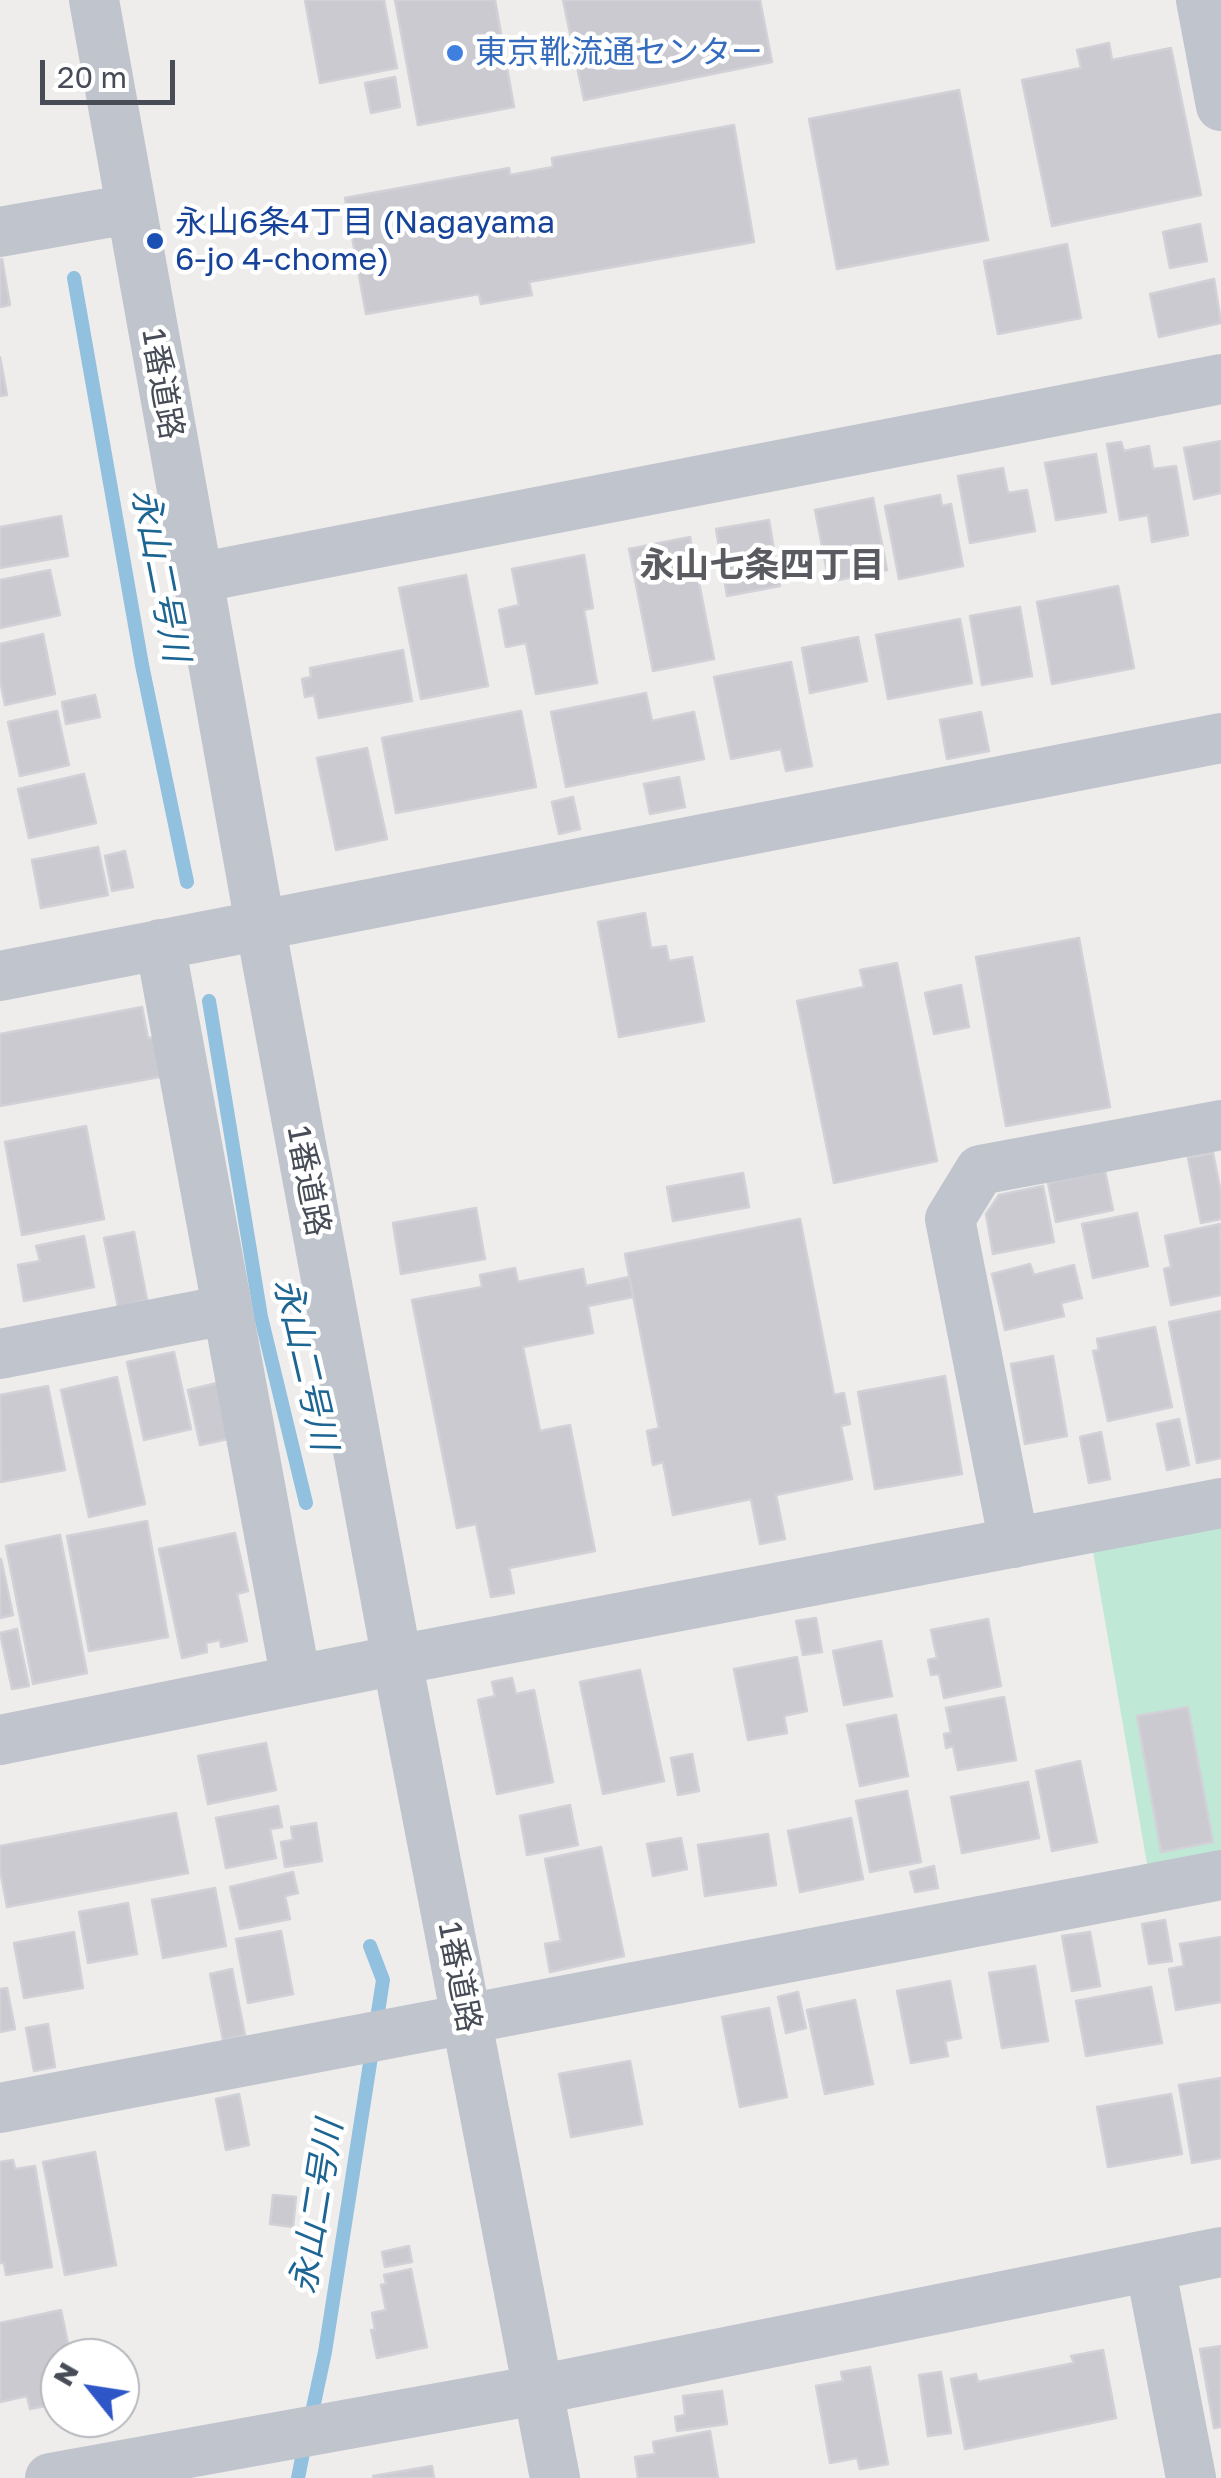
<!DOCTYPE html>
<meta charset="utf-8">
<style>
body{margin:0}
#map{position:relative;width:1221px;height:2478px;overflow:hidden;background:#efedec;font-family:"Golos Text",sans-serif}
canvas{display:block}
.north{position:absolute;left:40px;top:2338px;width:100px;height:100px;box-sizing:border-box;background:#fff;border:2px solid #b5b7bc;border-radius:50%;rotate:300deg;font-size:28px;font-weight:700;line-height:40px;text-align:center;color:#474c57}
.north::after{content:'';display:block;margin:auto;width:35px;height:45px;background:#2f56c6;clip-path:polygon(50% 0,100% 100%,50% 72%,0 100%)}
.scale{position:absolute;left:40px;top:60px;width:135px;height:45px;box-sizing:border-box;border:5px solid #474c57;border-top:0;padding-left:12px;font-size:30px;line-height:35px;white-space:nowrap;color:#474c57;-webkit-text-stroke:8px #fff;paint-order:stroke}
</style>
<div id="map">
<canvas width="1221" height="2478"></canvas>
<div class="north">N</div>
<div class="scale">20 m</div>
</div>
<script>
const ctx = document.querySelector('canvas').getContext('2d');
ctx.lineJoin = 'round';
function fill(path, color) { ctx.fillStyle = color; ctx.fill(path, 'evenodd'); }
function stroke(path, color, width, dash) { ctx.strokeStyle = color; ctx.lineWidth = width; ctx.lineCap = dash ? 'butt' : 'round'; ctx.setLineDash(dash || []); ctx.stroke(path); }
function drawText(font, color, halo, rows, align = 'center') {
  ctx.font = font + ' "Golos Text","Noto Sans JP",sans-serif'; ctx.lineWidth = 9; ctx.setLineDash([]); ctx.textBaseline = 'middle'; ctx.strokeStyle = halo; ctx.fillStyle = color; for (const [text, x, y, turn = 0] of rows) {
    ctx.save(); ctx.translate(x, y); ctx.rotate((+turn || 0) * Math.PI / 180); ctx.textAlign = isNaN(turn) ? turn : align; if (halo) ctx.strokeText(text, 0, 0); ctx.fillText(text, 0, 0); ctx.restore();
  }
}
fill(new Path2D(`
 M1221,1503v372l-70,12 -62,-359z`), '#bfe8d6');
stroke(new Path2D(`
 M74,278l68,387 45,217
 M209,1001l52,316 45,186
 M310,2422l15,-70 58,-372 -13,-34
 M298,2478l7,-35`), '#91c1df', 14);
const building = new Path2D(`
 M305,0h79l13,68 -77,15z
 M395,0h100l19,107 -96,18z
 M563,0h197l12,62 -188,38z
 M1109,43l3,17 59,-12 30,147 -149,31 -30,-146 59,-12 -4,-18z
 M395,77l5,30 -29,6 -6,-30z
 M959,90l29,150 -151,29 -28,-150z
 M734,125l20,117 -225,40 3,13 -51,9 -2,-10 -113,20 -21,-116 164,-30 1,7 43,-8 -1,-9z
 M1200,224l7,37 -37,7 -7,-36z
 M1067,244l14,74 -83,16 -14,-73z
 M2,259l8,46 -10,2v-47z
 M1214,279l7,44 -62,14 -9,-43z
 M0,357l7,38 -7,1z
 M1221,441v52l-27,6 -10,-51z
 M1121,442l3,9 25,-5 4,23 23,-3 12,69 -36,7 -4,-27 -28,5 -13,-76z
 M1096,454l10,58 -50,8 -11,-57z
 M1003,468l5,25 19,-3 8,41 -65,12 -12,-67z
 M940,495l2,11 9,-2 12,62 -64,13 -14,-73z
 M873,498l14,72 -58,12 -14,-72z
 M61,516l7,40 -68,12v-41z
 M769,520l11,66 -53,10 -11,-67z
 M690,537l24,122 -61,12 -24,-122z
 M584,555l9,53 -9,2 13,73 -61,11 -10,-51 -20,4 -7,-37 20,-5 -7,-36z
 M50,570l10,45 -60,13v-48z
 M466,575l22,111 -67,13 -22,-111z
 M1118,586l16,82 -82,16 -15,-82z
 M1020,607l12,69 -50,9 -12,-69z
 M960,619l12,64 -84,16 -12,-64z
 M43,634l12,60 -50,11 -5,-25v-36z
 M858,637l9,44 -57,12 -8,-45z
 M403,650l9,51 -93,17 -5,-23 -9,2 -3,-18 9,-2 -1,-9z
 M791,662l21,104 -26,5 -5,-22 -50,10 -17,-82z
 M646,693l6,28 42,-9 10,47 -138,28 -15,-75z
 M95,695l5,22 -34,7 -4,-22z
 M57,711l12,54 -49,11 -12,-54z
 M521,711l15,76 -140,26 -14,-75z
 M981,712l8,39 -42,8 -7,-39z
 M367,748l20,91 -51,11 -19,-92z
 M84,774l12,49 -67,15 -11,-49z
 M679,777l6,30 -35,7 -6,-30z
 M573,797l7,32 -21,5 -7,-32z
 M98,847l10,48 -67,13 -9,-48z
 M125,851l8,36 -21,4 -7,-35z
 M645,913l6,35 15,-2 3,15 23,-4 12,64 -85,16 -21,-115z
 M1079,938l31,169 -104,19 -30,-169z
 M897,963l40,198 -103,22 -37,-182 67,-14 -4,-17z
 M961,985l8,42 -35,7 -9,-41z
 M142,1007l6,31 10,-1 7,39 -165,30v-72z
 M86,1126l18,93 -82,16 -17,-93z
 M1213,1153l8,40v26l-20,4 -13,-65z
 M1105,1171l8,39 -57,12 -8,-39z
 M743,1173l6,34 -76,14 -6,-34z
 M1043,1186l11,56 -61,12 -7,-40 13,-19z
 M476,1208l9,51 -84,15 -8,-51z
 M1137,1213l11,53 -55,12 -11,-54z
 M800,1219l34,176 10,-2 6,31 -9,2 11,53 -76,16 9,44 -25,5 -9,-45 -78,16 -10,-53 -10,3 -6,-34 12,-3 -34,-174z
 M1220,1224l1,71 -50,10 -7,-36 7,-2 -6,-31z
 M134,1232l13,68 -29,7 -14,-69z
 M84,1236l10,51 -70,14 -6,-36 22,-4 -4,-15z
 M1030,1264l4,11 40,-10 8,33 -21,5 3,13 -59,14 -13,-56z
 M515,1268l3,14 65,-13 3,17 43,-9 4,20 -45,9 5,27 -70,14 17,84 30,-6 25,126 -86,17 5,25 -23,4 -15,-73 -19,4 -45,-228 70,-13 -2,-12z
 M1221,1311v147l-24,5 -28,-141z
 M1155,1327l17,80 -64,14 -15,-70 6,-1 -2,-11z
 M174,1352l17,77 -47,11 -17,-78z
 M1053,1356l14,80 -42,8 -14,-80z
 M945,1376l17,98 -87,15 -17,-97z
 M117,1377l28,127 -56,13 -28,-127z
 M225,1381l12,56 -37,8 -12,-55z
 M48,1386l17,84 -64,12 -1,-87z
 M1179,1419l10,46 -22,5 -10,-46z
 M1101,1432l9,47 -21,4 -9,-46z
 M147,1521l21,116 -79,14 -22,-115z
 M235,1533l13,58 -11,3 10,47 -26,6 -1,-7 -14,3 1,9 -25,6 -23,-109z
 M60,1535l27,138 -54,11 -27,-138z
 M1,1559l12,56 -13,3v-59z
 M816,1618l6,34 -19,3 -7,-34z
 M988,1619l13,67 -57,12 -5,-24 -8,1 -3,-15 9,-2 -6,-28z
 M17,1629l12,57 -17,3 -12,-56z
 M881,1641l11,55 -48,9 -11,-54z
 M797,1657l10,54 -23,5 3,17 -39,7 -14,-71z
 M640,1670l24,111 -61,13 -23,-112z
 M512,1678l4,16 18,-4 19,92 -56,12 -19,-94 17,-4 -3,-14z
 M1004,1697l12,63 -58,10 -5,-24 -7,2 -2,-14 7,-1 -5,-25z
 M1188,1707l25,135 -52,10 -24,-136z
 M896,1715l12,61 -48,10 -13,-61z
 M266,1743l10,47 -68,14 -10,-48z
 M692,1754l7,37 -21,4 -7,-37z
 M1080,1761l17,81 -45,9 -16,-80z
 M1028,1782l11,56 -77,15 -11,-56z
 M907,1791l14,71 -51,10 -14,-71z
 M570,1805l8,40 -51,10 -7,-39z
 M278,1806l4,21 -12,2 6,29 -50,10 -10,-50z
 M176,1813l12,60 -181,34 -7,-37v-24z
 M851,1818l12,61 -63,13 -12,-61z
 M316,1823l6,38 -37,6 -4,-25 12,-2 -2,-13z
 M768,1834l8,51 -71,11 -7,-51z
 M681,1838l6,31 -34,7 -6,-32z
 M601,1847l23,109 -74,16 -5,-28 16,-3 -16,-82z
 M934,1866l4,22 -23,4 -5,-20z
 M293,1872l5,21 -13,3 5,23 -50,10 -10,-42z
 M215,1888l11,58 -63,12 -11,-58z
 M128,1903l9,51 -49,9 -9,-51z
 M1165,1920l7,41 -23,3 -7,-40z
 M281,1931l12,63 -45,9 -12,-64z
 M74,1932l9,56 -59,10 -10,-55z
 M1090,1932l10,54 -28,5 -10,-55z
 M1221,1937v65l-45,8 -7,-41 15,-3 -4,-22z
 M1035,1966l13,75 -46,7 -13,-75z
 M232,1969l13,66 -22,5 -13,-66z
 M950,1981l11,57 -16,3 3,15 -37,7 -14,-72z
 M1151,1987l11,56 -76,13 -10,-55z
 M7,1988l8,41 -15,3v-43z
 M798,1992l8,36 -20,5 -8,-36z
 M855,2000l18,84 -48,10 -18,-84z
 M769,2008l18,89 -47,10 -18,-90z
 M48,2024l7,43 -21,4 -8,-43z
 M630,2061l12,63 -71,13 -12,-63z
 M1221,2078v80l-29,5 -13,-78z
 M239,2094l10,51 -23,5 -10,-51z
 M1171,2094l11,60 -74,13 -11,-60z
 M95,2152l21,113 -51,10 -22,-113z
 M13,2160l2,9 20,-3 17,101 -46,8 -2,-12h-4v-101z
 M273,2195l23,2 -3,30 -23,-3z
 M409,2246l3,16 -27,5 -3,-15z
 M411,2269l16,78 -50,11 -6,-28h4l-3,-17 14,-3 -5,-25 5,-1 -2,-9z
 M61,2310l10,48h-11v45l-30,6 -3,-13 -27,6v-79z
 M1221,2346v81l-7,1 -14,-79z
 M1103,2350l13,68 -151,31 -14,-70 25,-5 2,8 96,-19 -3,-7z
 M870,2367l18,97 -28,5 -3,-11 -27,5 -14,-77 27,-5 -2,-9z
 M941,2372l10,61 -23,3 -9,-61z
 M722,2391l5,33 -50,7 -2,-14 10,-2 -2,-19z
 M710,2431l8,47h-80l-3,-21 20,-3 -2,-12z
 M432,2466l2,12h-60l-1,-2z`);
fill(building, '#cacad0');
stroke(building, '#d1d1d7', 2.5);
stroke(new Path2D(`
 M94,0l166,924 137,736 158,818
 M1201,0l20,106
 M0,232l130,-23
 M197,578l1024,-199
 M160,944l136,736
 M0,976l1221,-238
 M0,1354l226,-44
 M1014,1543l-64,-324 30,-49 241,-45
 M0,1740l397,-80 824,-157
 M0,2108l1221,-233
 M1150,2266l41,212
 M50,2478l487,-88 684,-138`), '#bfc4cd', 50);
for (const [x, y, r, color] of [
 [455,53,10,"#3f7fe0"],
 [155,241,10,"#1a4fb4"]
]) { const dot = new Path2D(); dot.arc(x, y, r, 0, 2 * Math.PI); ctx.fillStyle = color; ctx.fill(dot); stroke(dot, '#fff', 4); }
drawText('32px', '#366cbe', '#fff', [
 ["東京靴流通センター",475,53]
], 'left');
drawText('32px', '#164399', '#fff', [
 ["永山6条4丁目 (Nagayama",175,223],
 ["6-jo 4-chome)",175,260]
], 'left');
drawText('32px', '#474c57', '#fff', [
 ["1番道路",162,384,80],
 ["1番道路",308,1181,79],
 ["1番道路",459,1977,79]
]);
drawText('bold 35px', '#5a5b60', '#fff', [
 ["永山七条四丁目",762,566]
]);
drawText('italic 35px', '#1d6693', '#fff', [
 ["永山二号川",160,575,79],
 ["永山二号川",305,1364,77],
 ["永山二号川",317,2207,-81]
]);
</script>
